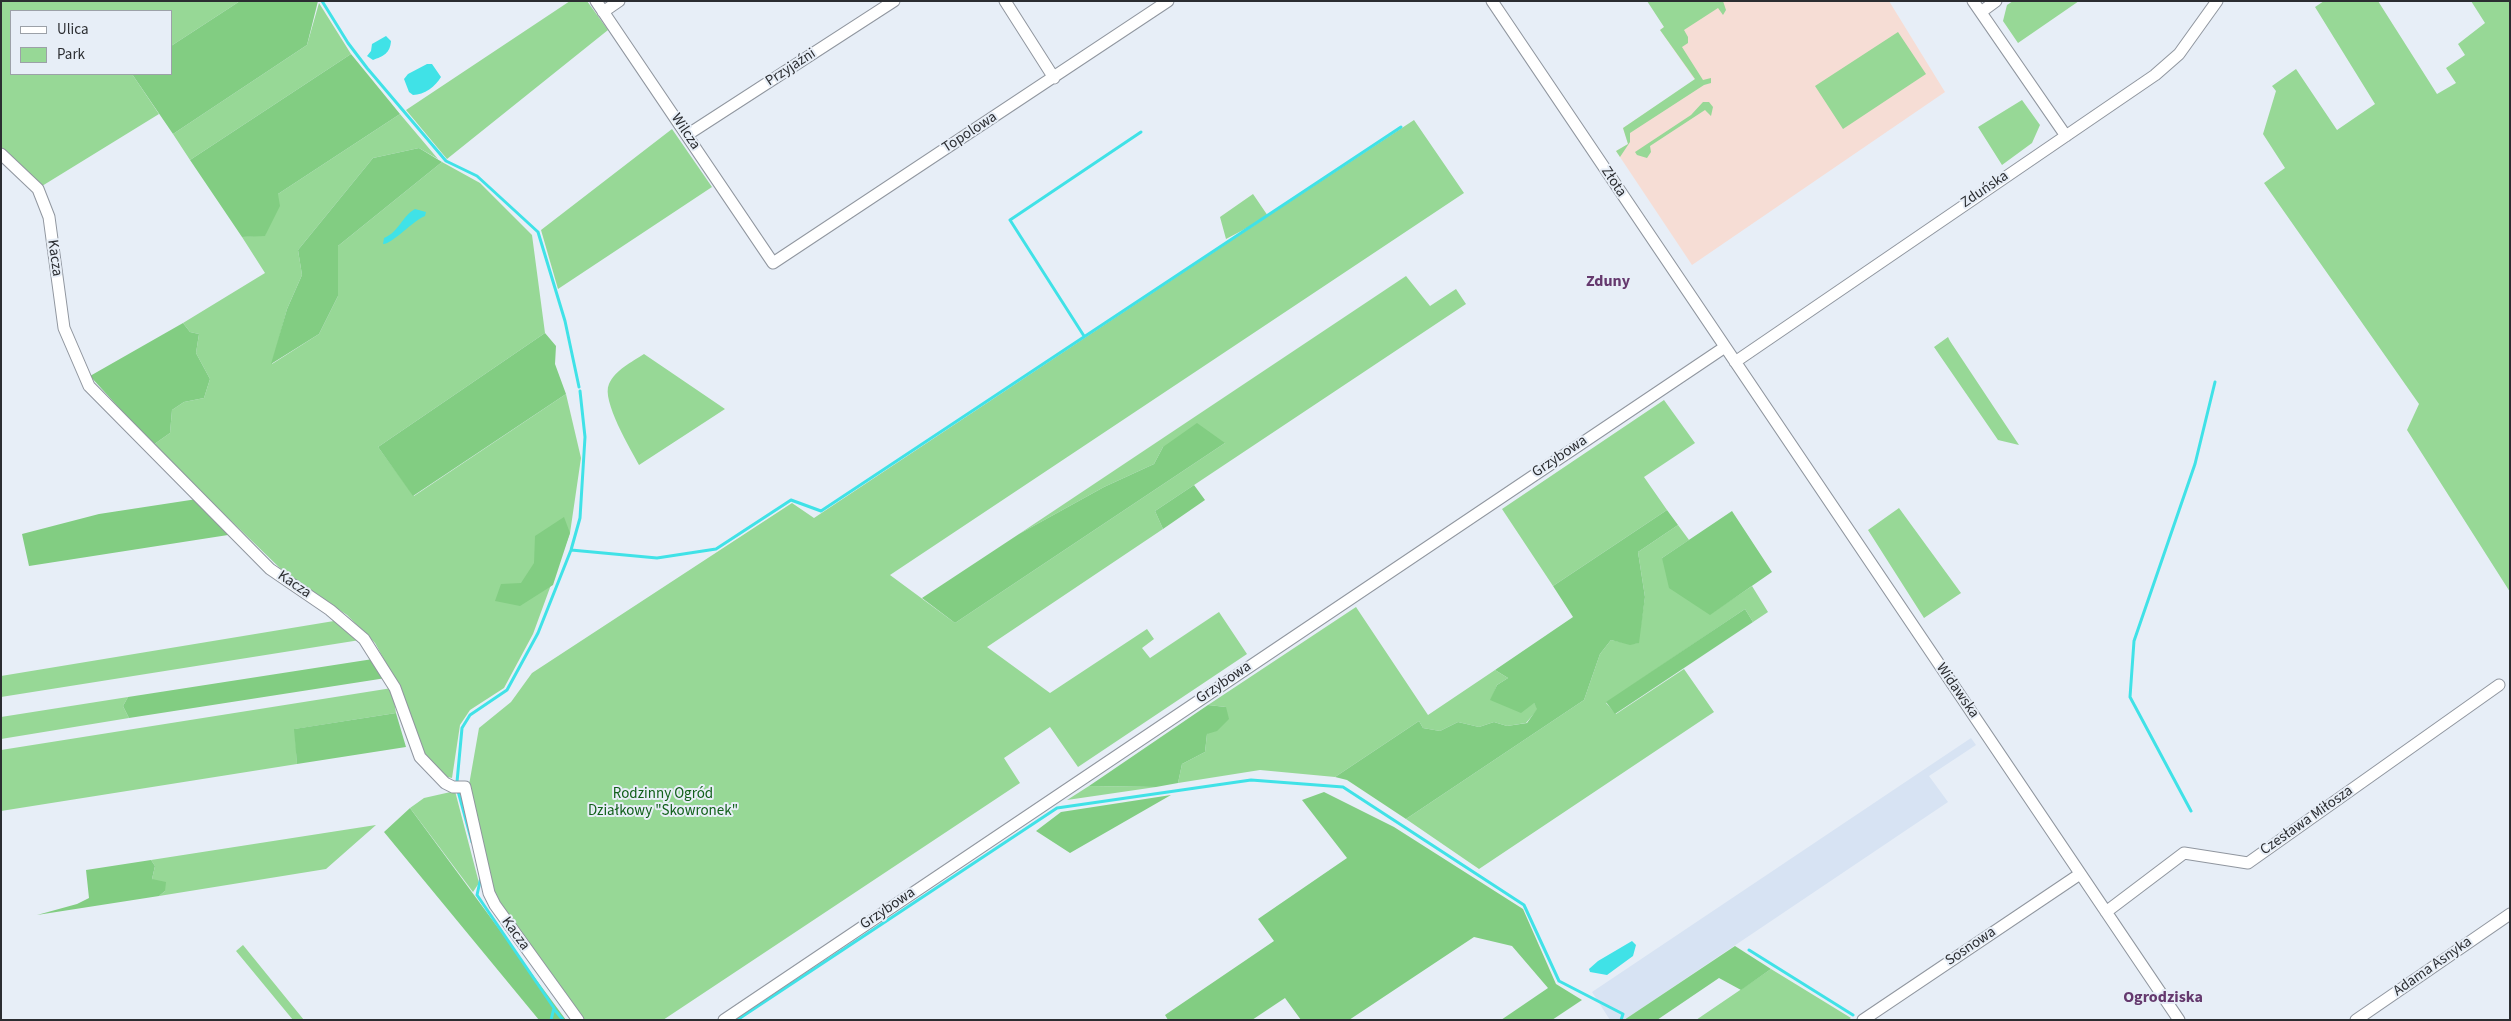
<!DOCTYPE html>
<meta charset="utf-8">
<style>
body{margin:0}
#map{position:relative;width:2511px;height:1021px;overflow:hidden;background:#e7eef7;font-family:"Source Sans 3",sans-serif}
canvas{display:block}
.frame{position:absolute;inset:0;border:2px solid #2b2d31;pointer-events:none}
.legend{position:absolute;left:10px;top:10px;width:162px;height:65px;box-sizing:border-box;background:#e7eef7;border:1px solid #9ca1a8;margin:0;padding:6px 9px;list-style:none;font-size:15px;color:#2b2d31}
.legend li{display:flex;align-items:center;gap:10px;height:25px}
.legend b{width:25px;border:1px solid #9ca1a8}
</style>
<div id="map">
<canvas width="2511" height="1021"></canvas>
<div class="frame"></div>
<ul class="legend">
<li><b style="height:6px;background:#fff"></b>Ulica</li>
<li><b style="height:14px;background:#97d896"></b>Park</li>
</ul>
</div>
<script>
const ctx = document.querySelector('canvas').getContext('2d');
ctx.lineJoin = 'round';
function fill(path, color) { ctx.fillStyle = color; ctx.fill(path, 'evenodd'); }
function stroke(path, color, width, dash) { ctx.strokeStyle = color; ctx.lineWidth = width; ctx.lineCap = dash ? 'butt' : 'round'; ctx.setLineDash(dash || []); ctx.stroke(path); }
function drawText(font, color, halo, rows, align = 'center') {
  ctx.font = font + ' "Source Sans 3",sans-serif'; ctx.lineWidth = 4; ctx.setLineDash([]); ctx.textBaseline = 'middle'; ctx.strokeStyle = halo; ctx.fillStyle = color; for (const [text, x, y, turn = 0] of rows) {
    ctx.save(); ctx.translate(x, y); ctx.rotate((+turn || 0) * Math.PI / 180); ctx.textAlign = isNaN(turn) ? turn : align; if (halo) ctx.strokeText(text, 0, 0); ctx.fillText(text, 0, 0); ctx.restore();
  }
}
fill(new Path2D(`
 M1971,738l5,7 -47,31 19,26 -324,218h-14l-18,-28z`), '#d7e3f3');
fill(new Path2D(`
 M1702,1h187l56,91 -253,173 -76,-114 12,-7 -5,-16 72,-48 -35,-50z`), '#f6ddd5');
fill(new Path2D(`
 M1,1h239l-69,45v-35h-160v63h121l27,40 -117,72 -41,-38z
 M570,1h17l21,29 -161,129 -41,-49z
 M1647,1h76l3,9 -3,5 -5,-7 -34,22 4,7v6l-6,4 21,33 8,-2v5l-7,2 -74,48v9l-10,15 -4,-6 12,-7 -5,-16 72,-49 -35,-49 4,-3z
 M2013,1h66l-61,42 -15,-22 4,-16z
 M2324,1h54l59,93 19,-11 -10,-15 19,-13 -7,-11 27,-21 -14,-22h39v591l-103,-162 12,-26 -155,-221 21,-15 -22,-34 13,-43 -4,-5 24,-17 41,61 38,-26 -60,-97z
 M319,3l32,51 -161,106 -17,-26 134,-89z
 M1898,32l28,42 -83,55 -28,-43z
 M2022,100l18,25 -8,18 -30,22 -24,-38z
 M1703,102h6l4,5 -2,9 -6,-6 -55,36 1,6 -4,6 -10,-3 -2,-3 56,-37z
 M400,114l38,45 -19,-11 -46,10 -75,92 4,25 -15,34 -15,55 47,-30 19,-38v-50l104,-84 38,21 52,52 13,98 -167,114 36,49 152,-102 15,64 -11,75 -37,101 -29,54 -34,22 -10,15 -8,53 -9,-2 -20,-23 -24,-66 -24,-44 -28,-28 -61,-41 -133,-129 17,-12 2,-23 12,-8 20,-4 6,-19 -14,-26 3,-19 -9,-2 -7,-9 82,-50 -23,-36 23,-2 13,-41z
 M1414,120l50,73 -574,382 65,48 270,-180 -62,4 -9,17 -50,23 -85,47 387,-258 24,30 26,-17 10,15 -311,207 8,18 -176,118 63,46 97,-64 7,10 -12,9 8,10 69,-46 28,42 -169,113 -28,-40 -46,31 16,25 -357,237h-81l-87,-125 -26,-110 10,-57 32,-26 21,-29 260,-170 22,15 448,-298 -36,19 -6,-22 33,-23 15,22z
 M672,129l40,58 -154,102 -17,-59z
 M1948,337l2,4 69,104 -21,-5 -64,-93z
 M644,354l81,55 -86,56c-8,-15 -38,-65 -30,-81 6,-14 23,-22 35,-30z
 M1664,400l31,43 -51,34 23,33 -114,76 -51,-77z
 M1899,508l62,85 -37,25 -56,-88z
 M1678,525l11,15 -27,18 48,56 42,-28 16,26 -15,10 -8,-13 -139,94 10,11 68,-45 30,43 -235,157 -73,-50 178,-119 16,-46 11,-14 19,4 8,-1 7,-46 -7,-45z
 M1356,607l72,108 67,-45 13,8 -11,7 -6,15 43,3 4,6 -12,14 -19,3 -13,-4 -15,5 -21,-5 -18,9 -17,-3 -4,-7 -84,56 -75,-7 -82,13 4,-19 23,-12 2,-18 19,-27 -18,-2z
 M340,620l20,20 -359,57v-21z
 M392,688l4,25 -101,16 2,35 -296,47v-61z
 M128,697l-5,9 6,12 -128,21v-22z
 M1089,786l67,1 -89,13z
 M455,791l24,92 -6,9 -63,-84 14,-10z
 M376,825l-50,44 -167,27 6,-5 -13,-12 3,-13 -4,-6z
 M243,945l61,75h-11l-57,-69z
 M1771,969l80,49 -3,2h-152z`), '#97d896');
fill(new Path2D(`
 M240,1h78l-11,44 -134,89 -41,-60h39v-28z
 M351,54l49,60 -122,80 2,12 -15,30 -23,1 -52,-77z
 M419,148l23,14 -104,84v50l-19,38 -48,30 16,-55 15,-34 -4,-25 75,-92z
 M183,323l7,9 9,2 -3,19 14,26 -6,19 -20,4 -12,8 -2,23 -17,12 -63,-69z
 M545,333l11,13 -1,18 11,30 -153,102 -35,-49z
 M1197,423l28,20 -270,180 -33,-25 97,-64 85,-47 50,-23 9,-17z
 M1194,485l11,15 -42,29 -8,-18z
 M197,499l31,36 -199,31 -7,-32 77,-20z
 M1667,510l11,15 -40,27 7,45 -6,46 -9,2 -19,-5 -11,14 -16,46 -178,119 -59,-39 -12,-3 84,-56 4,7 17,3 18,-9 21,5 15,-5 13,4 20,-3 10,-14 -3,-6 -13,10 -31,-13 7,-15 11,-7 -13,-8 78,-53 -20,-31z
 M1732,511l40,61 -62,43 -41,-27 -7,-30z
 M564,517l6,16 -17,52 -33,21 -25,-5 6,-17 20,-1 13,-20 1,-27z
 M1745,609l8,13 -138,92 -9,-12z
 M373,659l13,19 -257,40 -6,-12 5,-9z
 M1208,705l18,2 3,12 -12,12 -10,3 -2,18 -23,12 -4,19 -22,4 -67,-1z
 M396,713l10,34 -109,17 -3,-35z
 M1324,792l70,35 129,82 33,75 26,16 -30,20h-51l47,-32 -36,-42 -38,-9 -125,83h-48l-16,-22 -33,22h-84l-3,-5 109,-74 -16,-22 89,-61 -45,-58z
 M1171,795l-101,58 -34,-22 25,-19z
 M410,808l156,212h-27l-155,-188z
 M151,860l4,6 -3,13 14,3 -1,9 -6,5 -122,19 40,-11 12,-6 -3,-28z
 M1735,946l36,23 -30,21 -22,-12 -62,42h-33z`), '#82cd82');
fill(new Path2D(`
 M386,36l5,5c-1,13 -8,15 -18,19l-6,-4 4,-5 1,-7z
 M427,64h5l9,13c-5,9 -17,18 -28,18l-4,-3 -5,-13 4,-5z
 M415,209l11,3 -1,4c-11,4 -34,29 -42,28l1,-6c15,-6 18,-22 31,-29z
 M1632,941l4,4 -3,11 -26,19 -17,-3 -1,-3 9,-8z`), '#40e2e7');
stroke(new Path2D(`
 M322,1l26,42 19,25 79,93 31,15 61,56 27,89 14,66
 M1084,336l-74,-116 131,-88
 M571,550l86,8 59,-9 75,-49 30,11 580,-384
 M457,782l5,-54 8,-13 37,-25 31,-57 33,-83 9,-32 5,-81 -5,-46
 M458,791l14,51
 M2191,811l-61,-114 4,-56 61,-177 20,-82
 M481,877l-4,18 77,113 -3,12
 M1749,950l104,65
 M554,1009l9,11
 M737,1020l320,-212 194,-28 92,7 181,118 35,76 64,33 -2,6`), '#40e2e7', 3);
const minor = new Path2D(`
 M596,1l177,262 395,-262
 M1005,1l49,77
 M1492,1l687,1019
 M1973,1l93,135
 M603,12l16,-11
 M1981,12l15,-11
 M687,135l207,-134
 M1,154l37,35 11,28 15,111 25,58 181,183 60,41 34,29 31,49 25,69 25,26 8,4h12l24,106 6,12 83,115
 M1735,362l420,-287 24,-21 38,-53
 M2106,912l78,-59 64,10 251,-178
 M724,1020l1001,-673
 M1863,1020l217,-146
 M2356,1020l154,-106`);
stroke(minor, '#90969f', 13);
stroke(minor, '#fff', 11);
drawText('15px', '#2b2d31', '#e7eef7', [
 ["Przyjaźni",791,68,-33],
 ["Wilcza",685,132,56],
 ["Topolowa",970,133,-33],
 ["Złota",1613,182,56],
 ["Zduńska",1985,190,-34],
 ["Kacza",54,258,82],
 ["Grzybowa",1560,457,-34],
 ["Kacza",294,585,34],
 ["Grzybowa",1224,683,-34],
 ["Widawska",1957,691,55],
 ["Czesława Miłosza",2307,821,-35],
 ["Grzybowa",888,909,-34],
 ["Kacza",515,934,54],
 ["Sosnowa",1971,947,-34],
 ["Adama Asnyka",2433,967,-35]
]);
drawText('15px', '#105f19', '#e7eef7', [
 ["Rodzinny Ogród",663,795],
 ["Działkowy \"Skowronek\"",663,812]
]);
drawText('bold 16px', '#65396e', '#e7eef7', [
 ["Zduny",1608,282],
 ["Ogrodziska",2163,998]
]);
</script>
